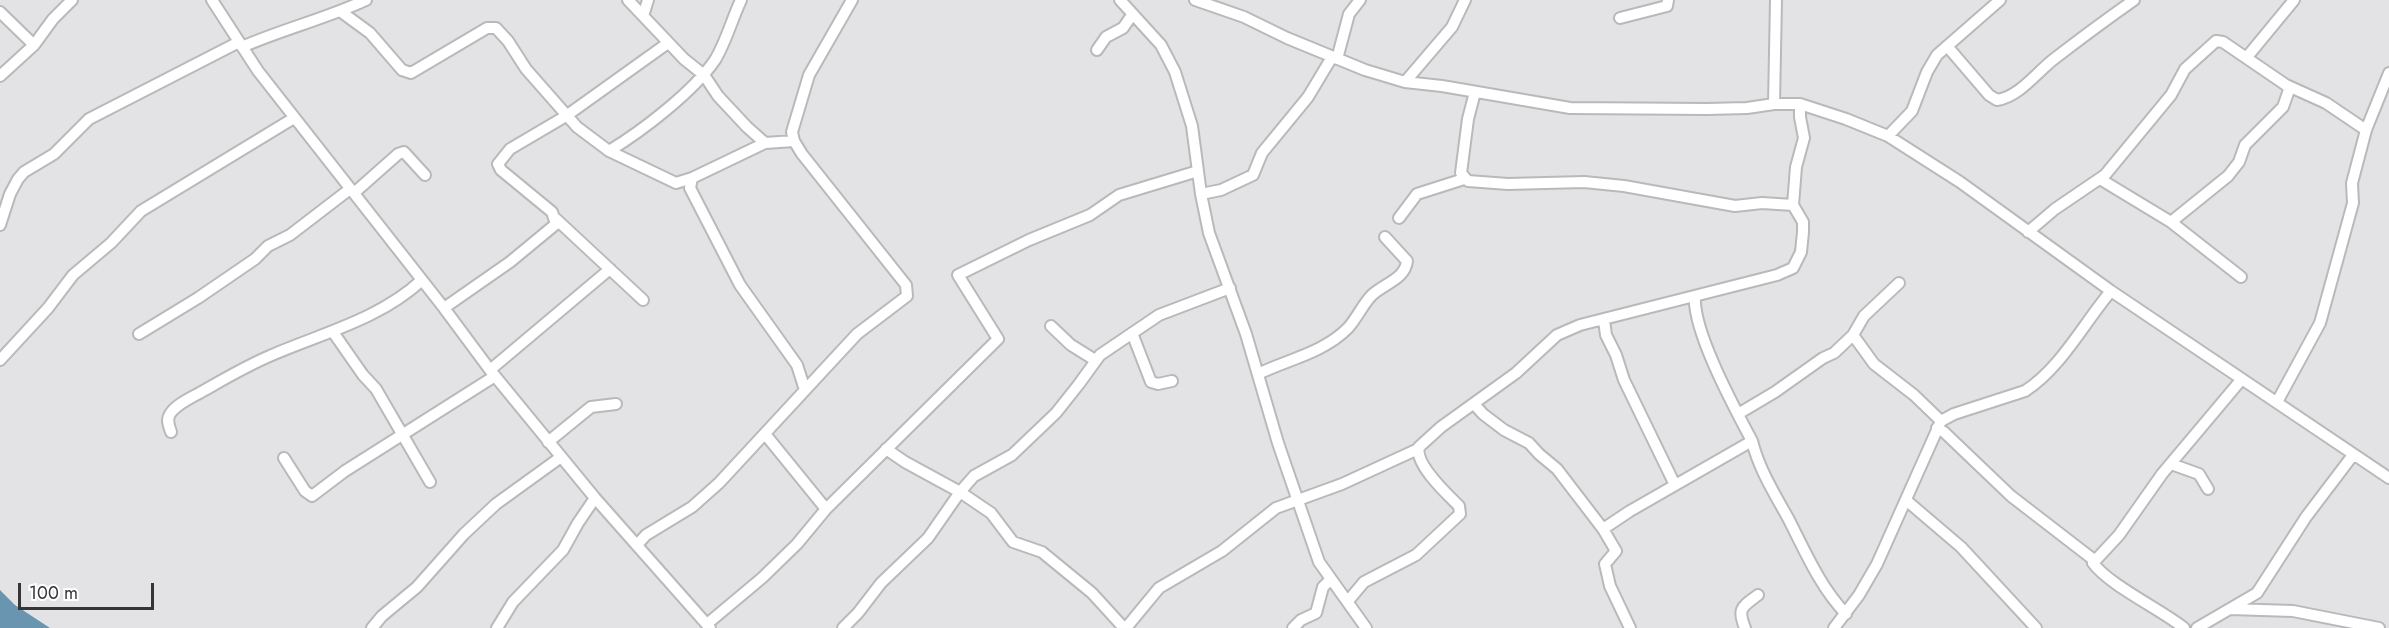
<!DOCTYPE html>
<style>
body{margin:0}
#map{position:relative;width:2389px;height:628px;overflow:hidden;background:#e3e3e6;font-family:Jost,sans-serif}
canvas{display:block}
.scale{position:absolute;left:18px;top:583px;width:136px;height:27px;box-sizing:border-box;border:3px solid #353536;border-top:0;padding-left:8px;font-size:18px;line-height:21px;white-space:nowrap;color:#353536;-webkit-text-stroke:4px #fff;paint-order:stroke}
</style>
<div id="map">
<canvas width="2389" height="628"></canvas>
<div class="scale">100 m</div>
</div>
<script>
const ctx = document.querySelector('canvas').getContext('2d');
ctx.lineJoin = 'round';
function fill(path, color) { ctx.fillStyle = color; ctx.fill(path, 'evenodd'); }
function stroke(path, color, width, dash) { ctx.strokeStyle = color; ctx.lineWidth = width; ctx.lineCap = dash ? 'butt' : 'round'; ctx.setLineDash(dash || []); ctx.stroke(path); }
fill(new Path2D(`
 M0,590l15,15 35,23h-50z`), '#6a95b1');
const minor = new Path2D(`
 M212,0l46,71 186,237 46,62 105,128 115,130
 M628,0l56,59 20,16 14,21 29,31 18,16
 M1120,0l41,45 14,27 17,54 9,68 8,39 37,101 32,109 41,119 47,66
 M1195,0l49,17 43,21 78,32 40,12 37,4 128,22 137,1 40,-1 27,-4h26l46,15 42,17 72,46 151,109 278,187
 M340,11l30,22 32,37 9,3 76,-45h9l12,13 18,28 51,58 32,24 67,32 16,-5 73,-35 29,-2
 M0,12l34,33
 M643,16l5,-16
 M1620,18l47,-12 1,-6
 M1947,46l42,49 8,5c22,-3 40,-28 57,-41 26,-20 53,-40 80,-59
 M242,47c41,-18 83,-28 124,-47
 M1097,50l9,-13 17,-9 9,-13
 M2247,57l47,-57
 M1337,59l12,-45 11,-14
 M0,76l34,-31 19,-26 19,-19
 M1405,82l47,-55 13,-27
 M1475,92l-7,27 -7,54 7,8 40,3 76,-2 40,4 111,20 27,-3 31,2
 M1774,104l2,-104
 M1888,136l24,-25 15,-39 10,-17 63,-55
 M609,151c33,-20 84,-59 106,-91 11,-18 17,-41 26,-60
 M692,178l-2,10 50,97 57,80 8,25
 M2100,179l71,43 57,-46 11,-14 6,-17 38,-38 7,-20
 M354,193l44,-39 6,-2 21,23
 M1201,194l20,-4 32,-15 9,-22 46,-56 24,-40
 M1399,218l18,-24 47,-15
 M556,219l87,81
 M2171,222l70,55
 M0,225l10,-31 8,-15 6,-7 30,-18 35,-35 150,-77
 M2028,232l27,-23 50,-34 66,-80 14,-26 31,-28 7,1 63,43 40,18 40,27 23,-57
 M1695,296c-3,34 40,113 57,145 7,28 22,52 36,77 17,33 32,69 58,96
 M444,308l66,-46 46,-38 -4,-12 -51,-42 -3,-6 12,-15 56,-33 102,-73
 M1604,320l2,15 10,20 8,25 51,105
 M1051,326l20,19 24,15
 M333,332l30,43 13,14 54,93
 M1132,333l19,49 7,2 14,-3
 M139,334l59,-36 57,-39 13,-13 22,-11 60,-46
 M1853,335l21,29 40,31 27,26
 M0,360l48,-52 25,-33 38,-32 30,-32 153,-93
 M490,370l120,-101
 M1258,374c31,-15 65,-21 90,-46 9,-10 15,-24 24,-33 13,-12 33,-16 35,-34l-22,-24
 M2277,402l43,-79 33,-120 -1,-20 14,-53
 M1474,404l9,10 21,16 25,13 10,11 18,15 46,60
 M1738,414l37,-22 48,-34 11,-5 19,-18 11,-19 35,-33
 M1937,428l7,4 67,64 83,64
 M171,432c-2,-6 -5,-12 -1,-18 6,-10 23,-17 33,-23 23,-13 45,-26 69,-36 51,-22 108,-36 150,-75
 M765,434l61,75
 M548,442l43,-35 25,-3
 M886,449l19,13 55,30 31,21 22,29 29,10 50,41 32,35
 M284,458l21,33 7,5 33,-25 150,-95
 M2171,464l28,10 9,15
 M1907,501l54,46 75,81
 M637,545l9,-10 46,-28 27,-24 138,-149 50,-38 -1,-11 -104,-131 -8,-13 -2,-9 17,-57 43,-75
 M1348,601l16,-19 52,-27 44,-41 -1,-8c-11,-11 -45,-42 -40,-59l22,-20 75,-54 41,-38 23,-10 197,-50 16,-7 8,-16 2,-20v-10l-10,-17 3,-38 8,-29 -4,-21v-13
 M2230,609l63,2 86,17
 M707,624l55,-46 35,-34 29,-35 172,-170 -40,-64 71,-35 61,-25 29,-20 79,-24
 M372,628l10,-12 35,-29 47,-53 32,-30 65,-47
 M497,628l16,-26 50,-52 15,-27 17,-25
 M843,628l15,-15 23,-30 47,-45 32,-46 14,-16 38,-21 44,-42 23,-29 21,-29 59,-40 71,-27
 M1126,628l33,-40 63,-37 54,-43 66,-24 76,-35
 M1293,628l8,-8 15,-7 7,-26 8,-8
 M1630,628l-20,-42 -5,-22 11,-13 -13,-22 27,-18 122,-70
 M1745,628c-8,-20 -3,-21 13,-33
 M1834,628l25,-33 18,-31 64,-143 13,-7 71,-23c35,-22 59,-68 86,-100
 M2184,628c-24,-19 -75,-43 -91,-65l26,-28 43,-61 79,-94
 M2197,628l60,-35 49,-76 47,-62`);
stroke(minor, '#b9b9bc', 14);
stroke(minor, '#fff', 10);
</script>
